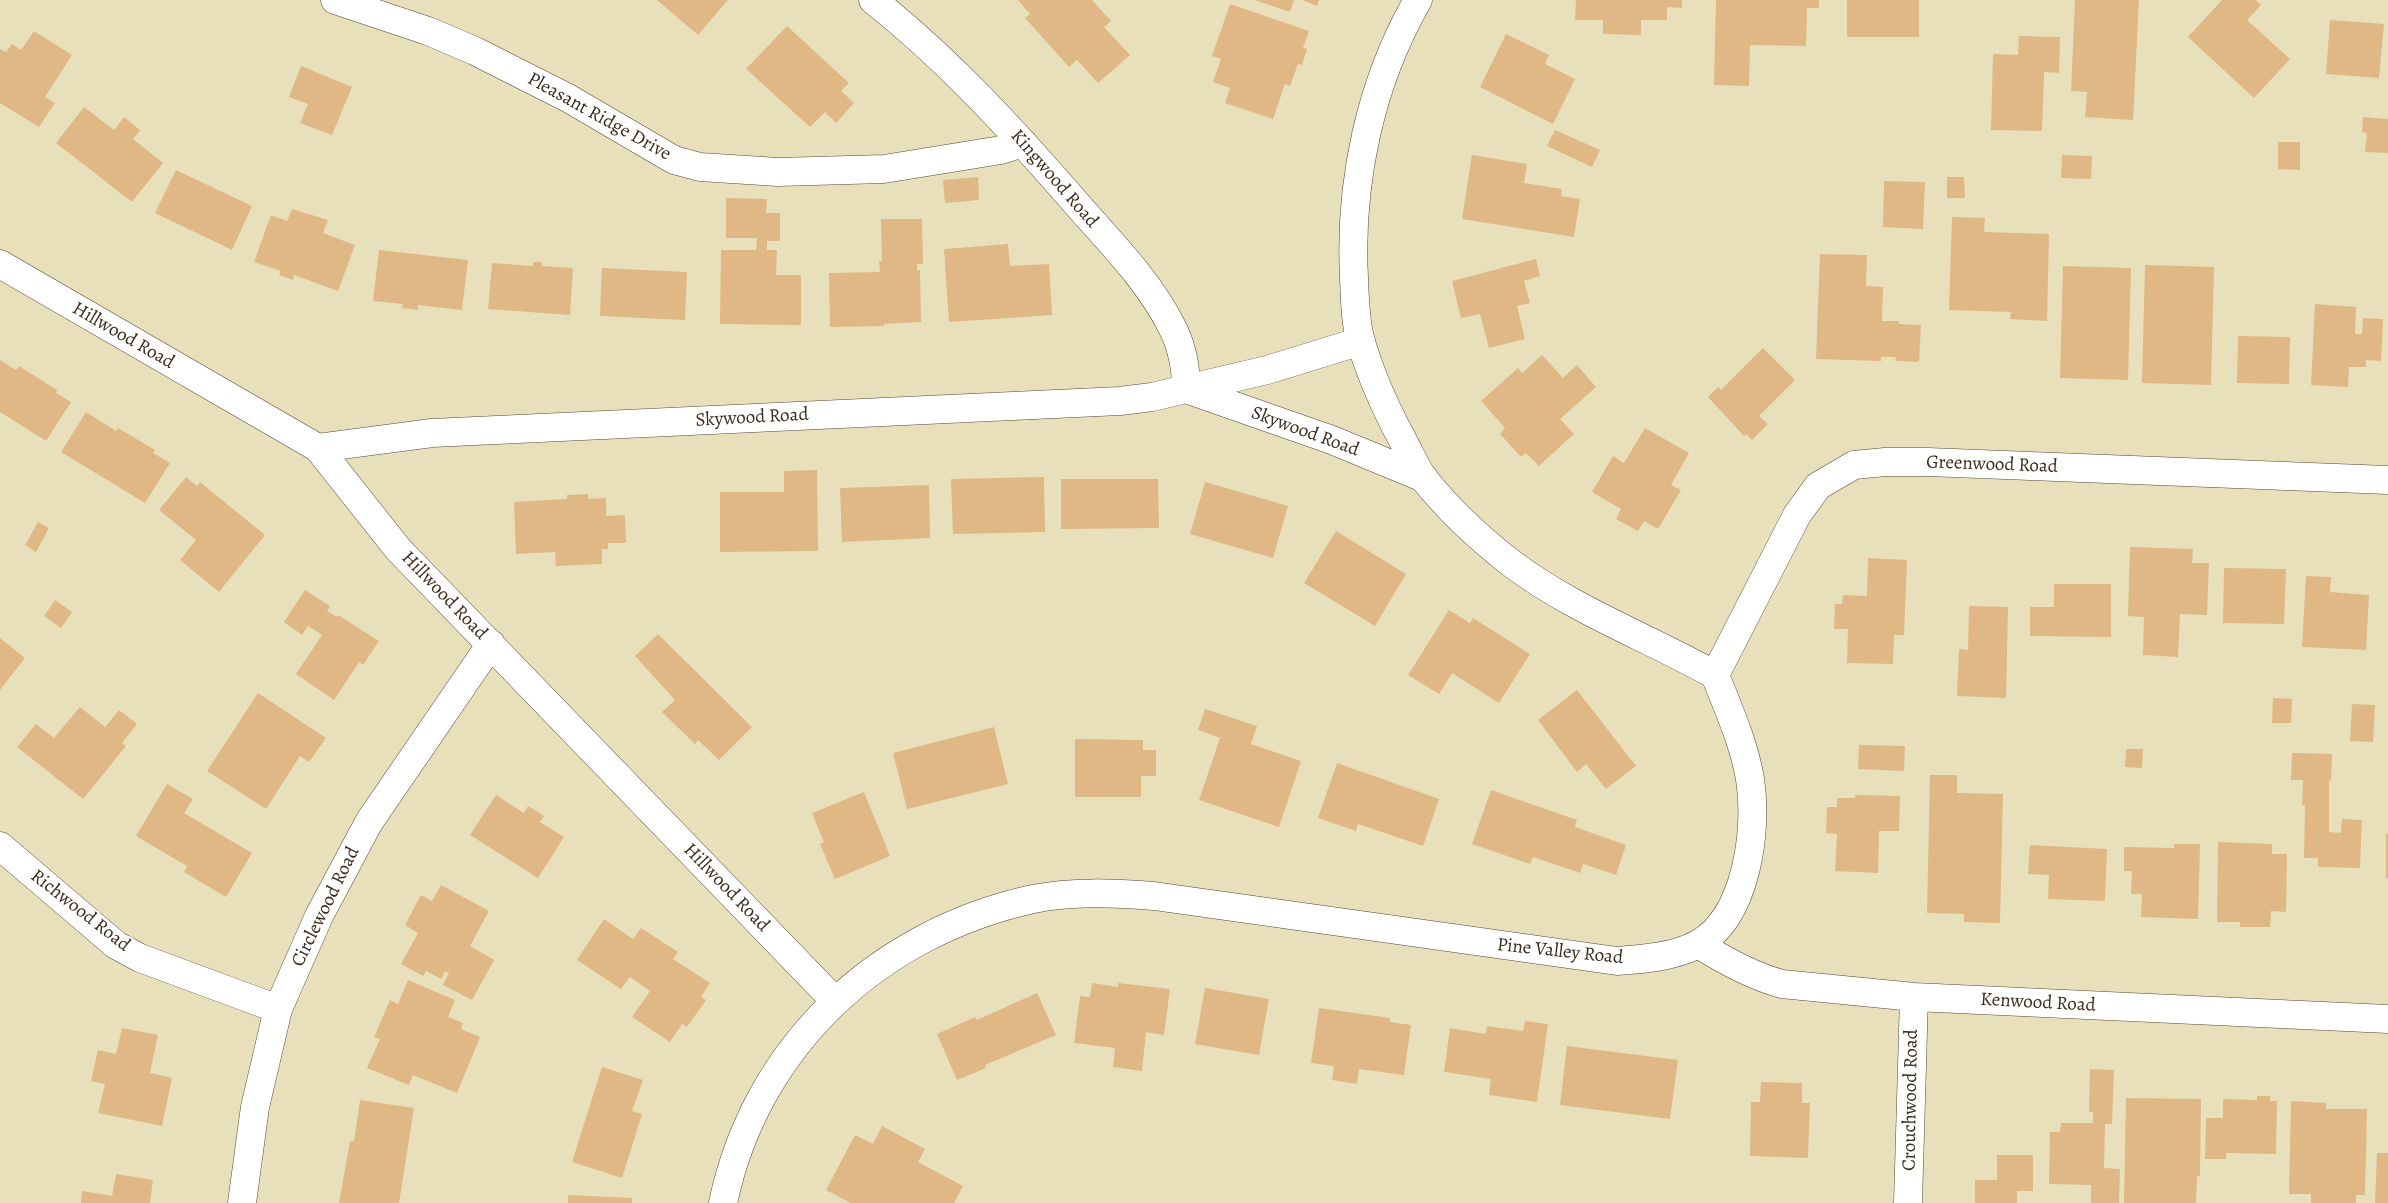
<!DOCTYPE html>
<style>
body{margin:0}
canvas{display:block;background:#e8e0bb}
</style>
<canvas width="2388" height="1203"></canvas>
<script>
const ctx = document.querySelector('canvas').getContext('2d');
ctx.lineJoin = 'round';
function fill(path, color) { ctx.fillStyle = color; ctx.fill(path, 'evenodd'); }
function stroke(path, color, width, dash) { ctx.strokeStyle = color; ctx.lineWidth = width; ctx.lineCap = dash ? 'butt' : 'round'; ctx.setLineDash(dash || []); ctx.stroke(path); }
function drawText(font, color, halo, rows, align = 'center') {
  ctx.font = font + ' Alegreya,serif'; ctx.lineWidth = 4; ctx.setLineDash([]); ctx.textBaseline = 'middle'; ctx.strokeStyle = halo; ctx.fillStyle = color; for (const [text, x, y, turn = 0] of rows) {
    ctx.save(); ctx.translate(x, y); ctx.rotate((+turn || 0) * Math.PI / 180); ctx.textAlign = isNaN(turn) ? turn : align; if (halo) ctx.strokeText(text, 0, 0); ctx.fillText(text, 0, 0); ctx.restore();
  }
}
fill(new Path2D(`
 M657,0h71l-30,35z
 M1018,0h74l19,21 -7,6 26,28 -32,28 -21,-23 -8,7 -44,-49 5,-4z
 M1255,0h39l-4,12z
 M1302,0h17l-2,6z
 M1576,0h106v8l-15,-1v13h-26v15l-38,-1v-14h-28z
 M1716,0h103v8h-12l-1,38 -56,-1 -1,41 -35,-1z
 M1847,0h72v37h-72z
 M2075,0h64l-6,120 -48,-3 2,-25 -16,-1z
 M2222,0h34l5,5 -14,15 43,39 -36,39 -66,-61z
 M1230,4l79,27 -6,17 4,1 -5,16 -4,-1 -8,22 -5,-2 -12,35 -48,-16 5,-15 -17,-6 8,-23 -9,-3z
 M2330,20l54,4 -5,54 -53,-4z
 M787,26l62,57 -8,8 13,12 -18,20 -11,-11 -15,15 -64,-58z
 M34,31l38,24 -27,42 10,6 -16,24 -39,-24v-54l6,3 6,-8 9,6z
 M1506,34l43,21 -4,9 30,15 -22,45 -73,-37z
 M2019,36l41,1 -1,36 -15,-1 -2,59 -51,-1 2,-76 25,1z
 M301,66l51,21 -20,48 -32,-12 8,-19 -19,-7z
 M84,107l30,23 10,-13 16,13 -7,9 30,24 -31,39 -76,-59z
 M2363,117l25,2v34l-23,-1 2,-19 -5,-1z
 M1555,130l45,20 -8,17 -45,-21z
 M2278,142h22v28l-22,-1z
 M1472,155l55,9 -3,19 38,6 -1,7 19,3 -6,38 -112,-18z
 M2062,155l30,1 -1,23 -30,-1z
 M176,170l76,36 -20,44 -77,-37z
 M978,177l1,23 -34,3 -2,-23z
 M1947,177h17l1,21h-18z
 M1884,181l41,1 -2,47 -40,-2z
 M726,198l41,1 -1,14h14v28h-13v9h10l-1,25h25v50l-81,-1 1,-74h35l1,-12h-31z
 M292,209l36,11 -5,13 32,12 -17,46 -44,-16 -1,5 -14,-5 2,-4 -27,-9 17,-47 16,6z
 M1952,217l33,1 -1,14 65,2 -2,87 -37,-2 1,-7 -62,-2z
 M881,219h41l1,45h-6v6h3l1,52 -37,2v2l-54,1 -1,-54 51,-1 -1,-11h3z
 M1008,244l2,22 39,-2 3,51 -103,7 -5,-73z
 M379,250l89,10 -6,50 -44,-5v5l-16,-2 1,-4 -30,-3z
 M1820,254l47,1 -1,31 17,1 -1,34h17v3l22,1 -2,37 -24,-1 1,-4h-15v4l-65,-2z
 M1536,259l4,17 -16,5 6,22 -13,3 8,33 -36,9 -9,-34 -19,4 -9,-37z
 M533,262h9v4l31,2 -3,47 -82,-6 4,-46 41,3z
 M2145,265l69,2 -3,118 -69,-2z
 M2063,266l68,2 -3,112 -68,-2z
 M602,268l85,4 -2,48 -85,-4z
 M2315,304l41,3 -1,27h7l1,-16 20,1 -2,42 -15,-1v7h-17l-1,20 -37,-2z
 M2238,336l52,1 -1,47 -52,-1z
 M1763,348l32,32 -36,36 9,8 -16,16 -6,-6 -2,2 -36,-39 10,-10 3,3z
 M1542,355l21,23 14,-13 19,22 -36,32 14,15 -35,32 -13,-13 -5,4 -21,-23 5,-6 -24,-27 37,-33 4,5z
 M0,360l16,10 3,-4 38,24 -1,3 15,9 -25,39 -46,-29z
 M86,412l30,19 2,-3 37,22 -2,3 17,10 -25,40 -84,-51z
 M1645,428l44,25 -18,32 10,5 -23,39 -14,-8 -6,10 -22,-12 5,-10 -29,-17 21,-36 11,7z
 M817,470l1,81 -98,1v-60h64v-21z
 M186,477l11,9 3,-4 65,53 -46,57 -39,-32 16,-20 -37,-30z
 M1044,477l1,55 -92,2 -2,-55z
 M1061,479h97l1,49 -98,1z
 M1205,482l83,24 -15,52 -83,-24z
 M929,485l1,53 -88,4 -2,-54z
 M588,494v5l18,-1v18l19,-1 1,28h-18v6h-6v15l-46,2 -1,-14 -39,2 -2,-52 53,-3v-4z
 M38,522l11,6 -13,24 -11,-7z
 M1336,531l70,43 -31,52 -71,-43z
 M2130,547l63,2 -1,14h17l-2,52 -27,-1 -2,43 -35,-2 1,-38 -16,-1z
 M1868,558l39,2 -3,75h-10l-1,29 -46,-1 1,-34h-14l1,-25h7l1,-9 24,1z
 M2224,568l62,1 -2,55 -61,-1z
 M2306,576l25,1 -1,15 39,3 -3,55 -64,-3z
 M2054,584h57v53l-81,-1v-29h24z
 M305,590l25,16 -3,5 10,6 1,-2 41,26 -16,24 -4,-3 -25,38 -38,-26 26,-39 -14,-9 -6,9 -18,-13z
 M55,600l17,12 -11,16 -17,-12z
 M1969,606l39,1 -2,91 -49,-2 2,-47 9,1z
 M1449,610l21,13 3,-5 57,36 -31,49 -47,-30 -13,21 -31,-19z
 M658,634l94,93 -33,33 -21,-20 -3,4 -33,-32 13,-12 -40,-44z
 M0,638l25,20 -25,32z
 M1577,690l59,76 -30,23 -20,-25 -9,8 -39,-52z
 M258,693l68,45 -17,24 -9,-6 -34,53 -59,-38z
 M2273,698l19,1 -1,24h-19z
 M2352,704l23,1 -2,37 -23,-1z
 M80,707l25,20 14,-17 18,14 -15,19 4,3 -43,53 -66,-52 19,-23 18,14z
 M1205,709l52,17 -6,18 50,17 -22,66 -80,-27 21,-62 -22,-8z
 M994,727l14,57 -101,25 -14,-56z
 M1075,739l68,1v10h13v26h-15v21h-66z
 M1859,745l46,1 -1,25 -46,-2z
 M2126,749h17l-1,19 -17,-1z
 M2292,753l40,1 -1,27 -2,-1v52l12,1 1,-14 20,1 -2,48 -42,-1v-9h-14l1,-53h-3l1,-25h-12z
 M1337,763l102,36 -16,47 -65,-22 -2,7 -38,-13z
 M1930,775h27v18l46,1 -3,129 -36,-1v-8l-37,-1z
 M167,784l26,15 -9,14 68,40 -26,44 -42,-25 3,-6 -51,-30z
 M1491,790l86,30 -2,7 51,18 -10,30 -33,-11 -3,9 -47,-16 -3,7 -58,-20z
 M864,792l26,64 -55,23 -15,-35 4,-2 -12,-29z
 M496,795l28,18 4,-7 16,10 -4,6 24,15 -26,41 -68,-43z
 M1855,795l45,1 -1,35h-20l-1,42 -43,-2 2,-37 -11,-1 1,-26h10v-9h18z
 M2386,834h2v44h-2z
 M2218,842l54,2v10h15l-1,58 -15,-1 -1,16h-30v-5h-23z
 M2174,844h26l-2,75 -57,-2 1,-23h-11l1,-23h-8v-24l50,1z
 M2030,845l77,4 -2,52 -57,-2 1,-24 -21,-1z
 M441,885l48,26 -19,35 24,14 -22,40 -29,-15 6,-12 -4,-2 -4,8 -15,-8 -3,5 -22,-12 17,-31 -13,-8 16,-30 11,6z
 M604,919l29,20 8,-11 37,24 -5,7 37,24 -9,14 5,3 -19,27 -5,-3 -12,18 -38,-25 18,-26 -20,-14 -9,12 -44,-29z
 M408,980l47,20 -7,17 15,6 -2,6 19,8 -23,56 -44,-18 -4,10 -42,-17 13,-29 -6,-2 16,-37 8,4z
 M1092,983l26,4v-4l52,6 -6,46 -18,-3 -4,39 -29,-4 2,-19 -41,-5 6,-47 10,1z
 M1205,988l64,11 -10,56 -64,-11z
 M1037,993l19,42 -71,30 1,3 -29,12 -20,-46 38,-17 2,3z
 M1319,1008l71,10v4l21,3 -7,50 -45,-6 -2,15 -25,-4 2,-14 -23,-3z
 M1525,1021l23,3 -11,78 -48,-7 2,-16 -47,-7 6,-44 36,6 1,-8 36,5z
 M122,1028l36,7 -8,38 22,5 -10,48 -64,-13 7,-29 -14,-3 7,-31 18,4z
 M1567,1046l111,14 -8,59 -110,-14z
 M602,1067l41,13 -11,31 10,3 -20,64 -50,-16z
 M2090,1069l24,1 -2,54h-7l-1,44 16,1 -1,34h-28v-18l-42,-1 1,-52h10l1,-9h32v-11h-4z
 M1761,1082l41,1v20h8l-2,55 -58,-2 1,-54h9z
 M2257,1096h13v5h7l-1,53 -50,-1v6h-21l1,-41h17v-19l34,1z
 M2126,1098l75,1 -1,77h-3l-1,27h-72z
 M360,1100l54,8 -15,95h-60l11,-62h4z
 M2291,1101l35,2v6h41l-2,86h-9v8h-45v-9h-22z
 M882,1126l43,23 -7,13 45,24 -9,17h-103l-25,-13 29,-55 18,9z
 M2377,1153h11v50h-13z
 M1997,1155h36v36h-16v12h-42v-23h22z
 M116,1174l37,6 -3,23h-69l1,-12 30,5z
 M568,1195l64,3v5h-64z`), '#e0b886');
const street = new Path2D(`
 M335,0l93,31 47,20 93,47 106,62 26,7 78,5 106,-3 117,-19 22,-7
 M873,0c78,62 144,135 209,210 32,36 68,73 90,117 10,19 14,40 14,62l81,-19 94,-29
 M0,264l318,184 80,101 437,452
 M318,448l114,-15 688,-32 32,-4 34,-8 146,51 92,38
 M1715,675l82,-160 21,-29 36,-21 31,-3h43l460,18
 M0,846l116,99 24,13 138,51
 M1698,944c27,17 54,32 84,40l132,13 474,22
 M242,1203l13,-96 23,-98 41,-93 50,-94 122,-178
 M723,1203c33,-157 155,-270 310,-304 40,-8 81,-6 121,-3l463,65c26,-2 57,-4 81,-17 49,-27 60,-115 52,-165 -6,-36 -22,-71 -35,-104 -68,-38 -142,-65 -204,-112 -31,-24 -62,-53 -87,-84 -9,-12 -15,-28 -23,-42 -16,-30 -30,-61 -40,-95 -6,-20 -6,-43 -7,-64 -5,-95 16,-195 64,-278
 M1908,1203l6,-206`);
stroke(street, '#554536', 29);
stroke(street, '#fff', 28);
drawText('19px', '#3b2a1e', '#fff', [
 ["Pleasant Ridge Drive",599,117,29],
 ["Kingwood Road",1054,179,49],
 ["Hillwood Road",123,336,30],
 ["Skywood Road",752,418,-3],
 ["Skywood Road",1305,432,20],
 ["Greenwood Road",1992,465,2],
 ["Hillwood Road",444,596,46],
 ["Hillwood Road",726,888,46],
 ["Circlewood Road",326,907,-64],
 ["Richwood Road",80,911,38],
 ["Pine Valley Road",1560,952,6],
 ["Kenwood Road",2038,1003,3],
 ["Crouchwood Road",1911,1100,-89]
]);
</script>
